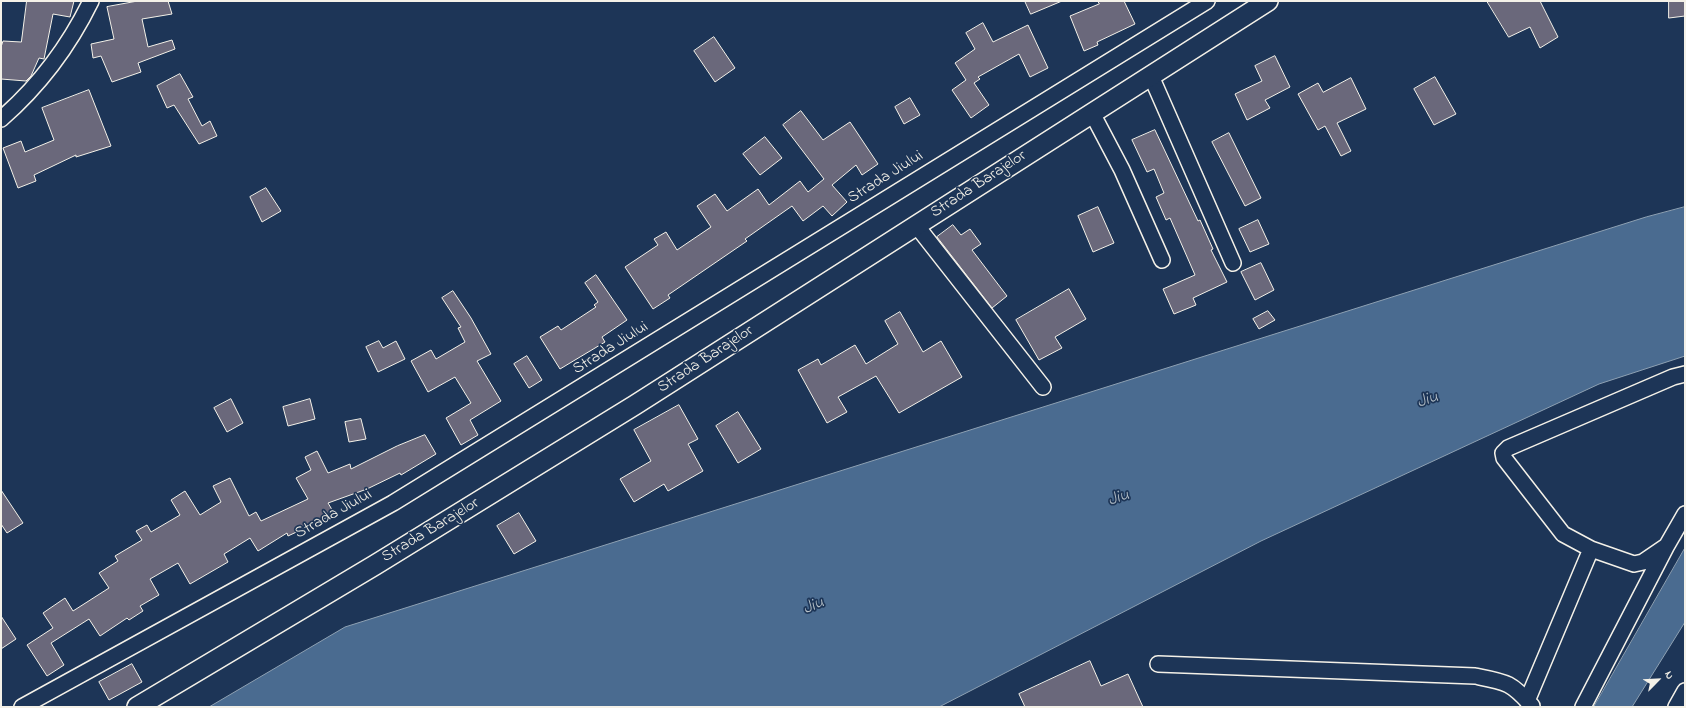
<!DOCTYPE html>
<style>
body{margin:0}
#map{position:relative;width:1686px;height:708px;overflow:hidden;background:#1d3557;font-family:"Indie Flower",sans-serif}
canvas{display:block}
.frame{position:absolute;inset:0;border:2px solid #f4f1e8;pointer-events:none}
.north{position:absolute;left:1638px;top:660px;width:40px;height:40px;-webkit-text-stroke:3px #1d3557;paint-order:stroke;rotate:66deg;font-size:11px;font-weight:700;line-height:16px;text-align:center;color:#f4f1e8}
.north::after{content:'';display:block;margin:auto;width:14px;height:18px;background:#f4f1e8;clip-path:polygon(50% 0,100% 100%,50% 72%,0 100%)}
</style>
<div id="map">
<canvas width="1686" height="708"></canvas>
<div class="frame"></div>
<div class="north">N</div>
</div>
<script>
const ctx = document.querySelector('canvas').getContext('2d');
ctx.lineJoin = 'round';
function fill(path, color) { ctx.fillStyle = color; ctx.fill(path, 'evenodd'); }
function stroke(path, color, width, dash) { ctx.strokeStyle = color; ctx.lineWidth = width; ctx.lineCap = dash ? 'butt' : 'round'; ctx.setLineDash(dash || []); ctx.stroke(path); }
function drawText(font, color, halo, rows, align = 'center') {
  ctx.font = font + ' "Indie Flower",sans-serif'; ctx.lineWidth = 3.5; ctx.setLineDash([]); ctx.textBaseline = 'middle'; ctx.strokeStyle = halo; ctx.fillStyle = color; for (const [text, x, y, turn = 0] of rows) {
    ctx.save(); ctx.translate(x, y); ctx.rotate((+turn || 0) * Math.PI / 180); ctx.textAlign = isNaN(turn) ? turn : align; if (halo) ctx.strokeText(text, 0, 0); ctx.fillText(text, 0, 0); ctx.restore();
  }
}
const water = new Path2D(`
 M1685,207v149l-86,28 -338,157 -322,166h-730l136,-80 1301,-410z
 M1685,548v74l-53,85h-38z`);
fill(water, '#4a6b90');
stroke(water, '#8ea1b3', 1);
const building = new Path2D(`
 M27,1h47l-4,16 -17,-3 -9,45 -5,-1 -8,18 -5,5 -25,-2v-32l2,-6 18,1z
 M138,1h30l4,13 -30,5 6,28 24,-7 3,9 -37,14 3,9 -29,10 -11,-26 -8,2 -2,-14 23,-5 -7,-32z
 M1025,1h37l-31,13z
 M1098,1h26l11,23 -38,18 1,3 -14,6 -14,-35 29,-12z
 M1487,1h53l18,36 -18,11 -10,-21 -21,10z
 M1669,1h16v15l-16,2z
 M983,23l10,19 35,-17 20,43 -18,9 -11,-23 -41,23 2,2 -6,4 15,22 -18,13 -19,-28 14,-10 -11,-17 20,-14 -9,-16z
 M714,37l21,31 -20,14 -21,-31z
 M1275,56l15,31 -25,13 5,8 -23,12 -12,-26 27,-13 -7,-15z
 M180,74l13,23 -5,2 14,27 8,-5 7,15 -18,8 -25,-39 -7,3 -10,-22z
 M1435,77l21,37 -22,11 -20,-36z
 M1351,78l15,31 -29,14 14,28 -10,5 -16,-30 -7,4 -20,-36 20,-11 5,9z
 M89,90l22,56 -35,11v-2l-42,20 2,6 -18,7 -15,-40 18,-7 4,11 29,-12 -12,-32z
 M910,98l10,17 -16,9 -9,-17z
 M801,111l22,29 27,-18 28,42 -16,11 -6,-10 -24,20 15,17 -15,14 -9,-10 -20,15 -11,-15 -47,33 2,2 -79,54 2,3 -17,11 -28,-42 33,-22 -4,-6 12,-7 11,18 34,-23 -14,-21 18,-12 12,17 31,-22 11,16 31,-24 8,11 16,-13 -41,-54z
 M1155,130l43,91 2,-1 13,29 -2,1 16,32 -34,16 3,7 -22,9 -11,-25 32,-14 -25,-57 -4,2 -10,-23 8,-4 -10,-24 -7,3 -15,-32z
 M1229,133l32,65 -16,8 -33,-64z
 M765,137l17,21 -22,17 -17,-21z
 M266,188l15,23 -19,11 -12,-25z
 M1098,207l16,36 -21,9 -15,-36z
 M1258,220l11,24 -19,8 -11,-23z
 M953,225l8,10 9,-6 11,15 -9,6 35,46 -15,12 -55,-71z
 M1261,263l13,27 -19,10 -14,-28z
 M596,275l31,45 -25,17 3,5 -45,27 -20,-32 18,-11 3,4 35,-23 -2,-2 4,-3 -13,-19z
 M1069,289l17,30 -31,18 7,11 -23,12 -23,-40z
 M453,291l18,27 20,36 -14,7 24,40 -31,19 8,15 -17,10 -15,-27 25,-15 -16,-26 -27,15 -17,-31 20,-11 5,9 29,-17 -7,-14 3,-1 -19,-29z
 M1268,311l7,9 -16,9 -6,-10z
 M900,312l23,40 18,-11 21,36 -63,36 -23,-37 -38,21 9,15 -20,11 -29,-53 20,-11 3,6 34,-20 11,19 32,-20 -13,-23z
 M379,341l4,7 13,-7 9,18 -27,13 -12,-25z
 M527,356l15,24 -13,8 -15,-24z
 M231,399l12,24 -16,9 -13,-24z
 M310,399l5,20 -27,7 -5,-19z
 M679,405l19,34 -10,5 15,27 -35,20 -4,-7 -30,18 -14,-23 31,-18 -17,-31z
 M738,412l23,37 -23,14 -22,-37z
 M361,419l5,20 -17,3 -4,-20z
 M425,435l11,19 -35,21 -1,-2 -33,16 -39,14 6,10 -12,7 -34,16 -1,-3 -29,18 -8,-13 -26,16 4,8 -38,22 -12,-21 -28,16 9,16 -19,11 3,5 -14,9 -2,-2 -27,18 -11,-17 -38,24 13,22 -17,11 -20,-31 26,-17 -10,-15 22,-15 8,13 36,-23 -10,-15 19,-12 -3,-5 27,-16 -6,-9 11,-6 4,7 29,-17 -9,-15 14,-9 15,24 21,-13 -8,-16 17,-8 19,38 7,-4 5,9 47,-22 -12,-21 15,-8 -6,-13 12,-6 11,22 22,-9 1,5 46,-23z
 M1,490l22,33 -16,10 -6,-9z
 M519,513l17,28 -22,13 -17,-28z
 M1,616l15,23 -15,10z
 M1090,661l11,25 27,-12 15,33h-118l-6,-13z
 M132,664l10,18 -33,18 -10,-18z`);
fill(building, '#6a687b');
stroke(building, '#f4f1e8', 1);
const minor = new Path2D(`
 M1151,76l82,187
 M1092,113l30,57 40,90
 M1,119c38,-33 68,-73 90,-118
 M916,225l127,162
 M1591,549l43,15 9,-2 22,-15
 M1158,664l317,12c31,6 36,6 57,30
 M1527,701l64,-152 -28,-15 -59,-76 -1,-5 5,-5 165,-71 12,-3
 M22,707l371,-204 814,-502
 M1583,707l83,-160 19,-33
 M1676,707l9,-16`);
const major = new Path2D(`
 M137,707l238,-142 260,-160 633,-404`);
stroke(minor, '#f4f1e8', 18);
stroke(major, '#f4f1e8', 22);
stroke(minor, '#1d3557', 15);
stroke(major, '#1d3557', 19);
drawText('16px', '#f4f1e8', '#1d3557', [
 ["Strada Jiului",886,178,-32],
 ["Strada Barajelor",979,185,-33],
 ["Strada Jiului",611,349,-32],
 ["Strada Barajelor",706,360,-33],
 ["Strada Jiului",334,515,-29],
 ["Strada Barajelor",431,531,-31]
]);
drawText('italic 17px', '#b8c2c9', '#1d3557', [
 ["Jiu",1428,401,-18],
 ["Jiu",1119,499,-18],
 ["Jiu",814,607,-22]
]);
</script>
